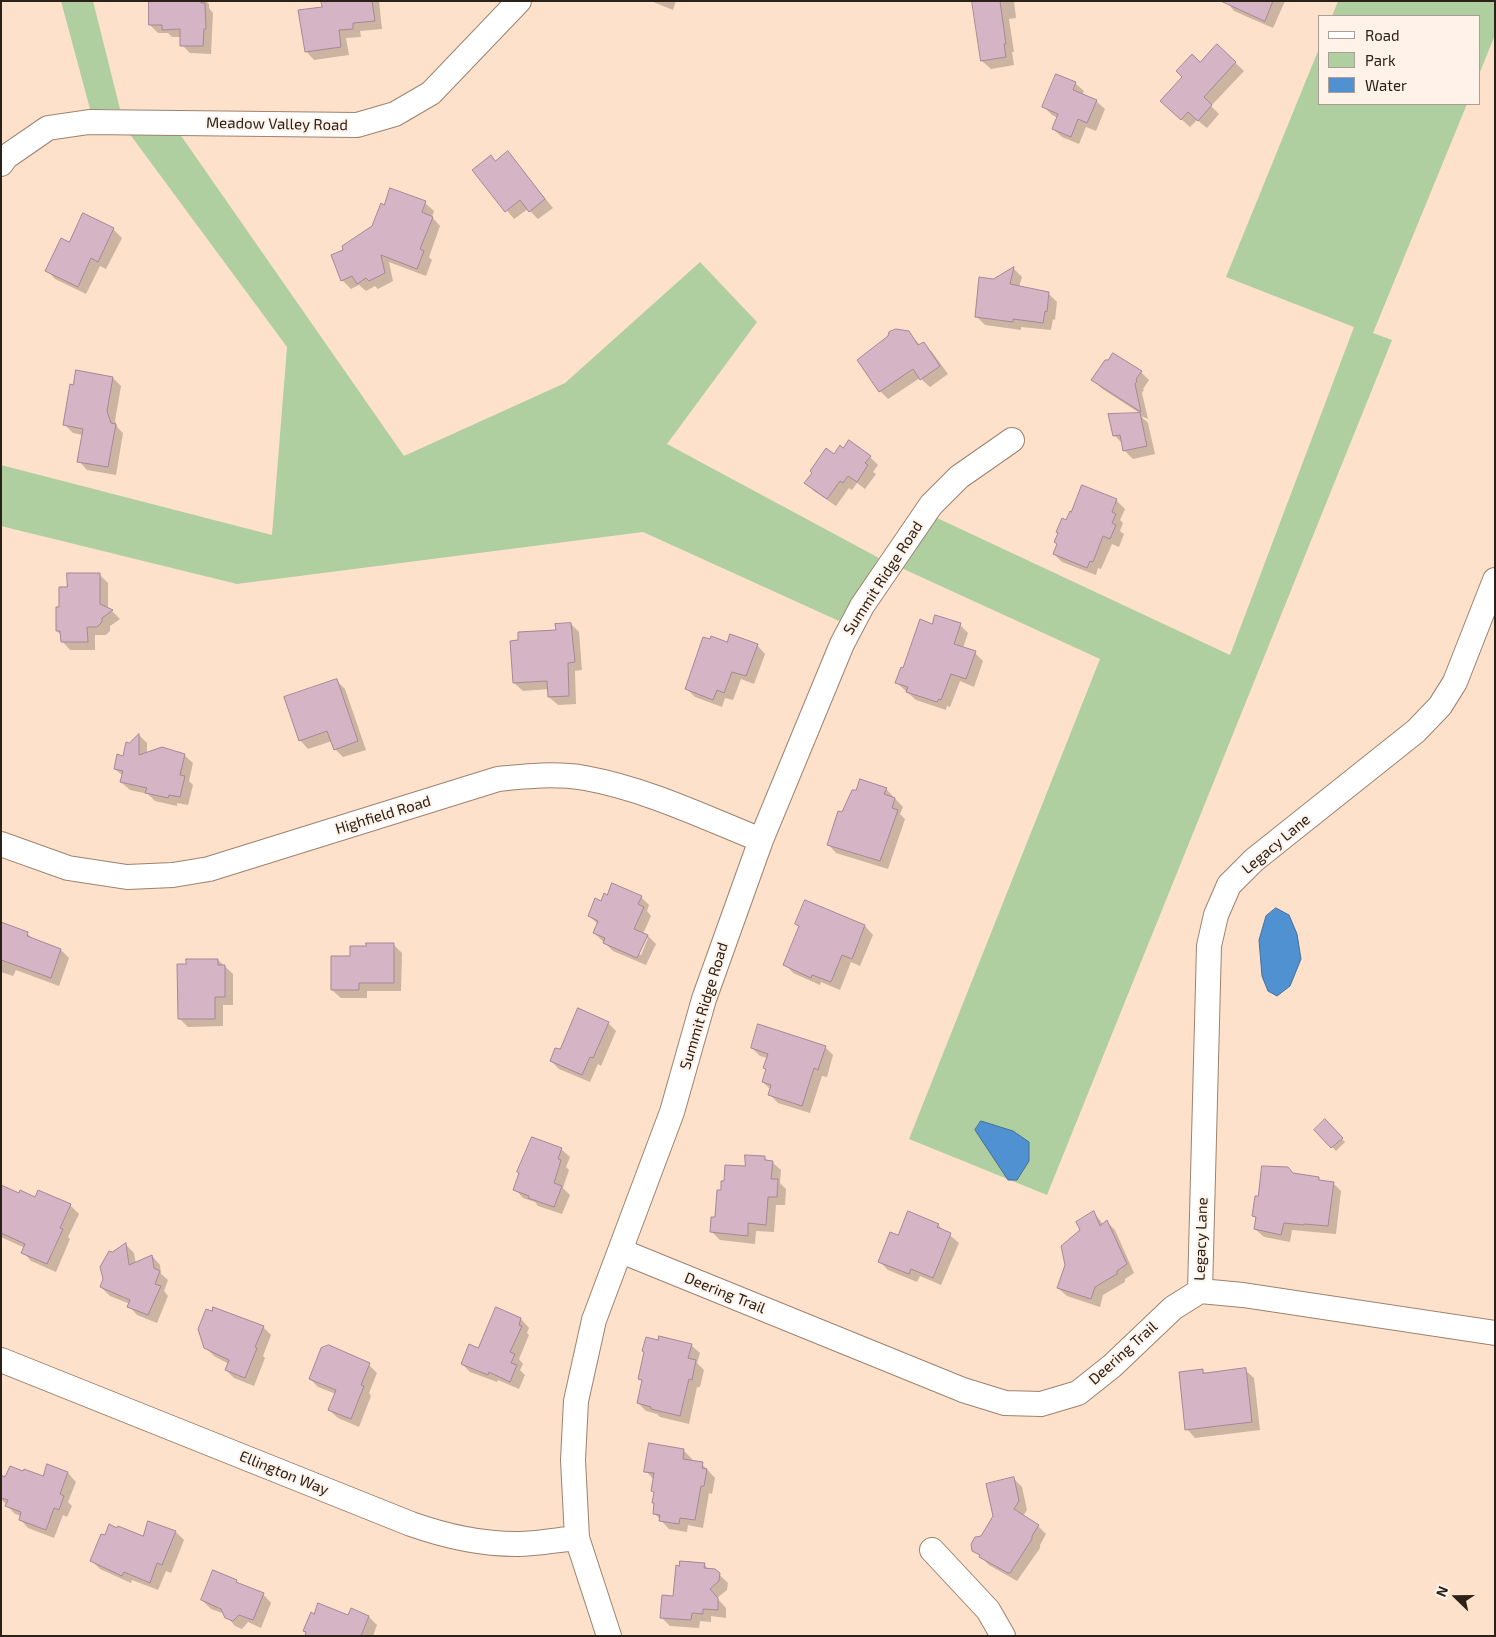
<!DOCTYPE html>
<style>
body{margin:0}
#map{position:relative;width:1496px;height:1637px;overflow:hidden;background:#fee1cb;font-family:"Exo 2",sans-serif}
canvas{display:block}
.frame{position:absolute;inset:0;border:2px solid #2b2119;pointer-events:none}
.legend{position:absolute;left:1318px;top:15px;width:162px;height:90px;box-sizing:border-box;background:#fef2e9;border:1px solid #aa9e96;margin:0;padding:6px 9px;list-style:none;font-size:15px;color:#2b2119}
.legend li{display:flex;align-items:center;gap:10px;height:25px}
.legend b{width:25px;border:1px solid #aa9e96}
.north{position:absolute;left:1431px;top:1572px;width:50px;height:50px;-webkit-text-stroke:4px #fef2e9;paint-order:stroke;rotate:292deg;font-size:14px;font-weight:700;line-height:20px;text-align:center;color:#2b2119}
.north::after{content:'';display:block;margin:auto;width:18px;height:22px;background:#2b2119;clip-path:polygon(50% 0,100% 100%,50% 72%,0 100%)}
</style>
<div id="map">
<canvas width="1496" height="1637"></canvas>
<div class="frame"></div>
<ul class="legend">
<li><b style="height:6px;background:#fff"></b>Road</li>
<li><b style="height:14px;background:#afcfa1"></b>Park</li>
<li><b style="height:14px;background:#5091d1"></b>Water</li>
</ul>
<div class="north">N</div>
</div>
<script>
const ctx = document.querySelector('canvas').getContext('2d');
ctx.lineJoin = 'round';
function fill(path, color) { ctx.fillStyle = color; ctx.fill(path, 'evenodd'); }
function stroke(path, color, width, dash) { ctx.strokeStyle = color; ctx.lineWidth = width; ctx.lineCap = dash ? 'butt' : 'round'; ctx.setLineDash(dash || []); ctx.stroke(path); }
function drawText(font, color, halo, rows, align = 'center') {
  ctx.font = font + ' "Exo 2",sans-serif'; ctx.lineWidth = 4; ctx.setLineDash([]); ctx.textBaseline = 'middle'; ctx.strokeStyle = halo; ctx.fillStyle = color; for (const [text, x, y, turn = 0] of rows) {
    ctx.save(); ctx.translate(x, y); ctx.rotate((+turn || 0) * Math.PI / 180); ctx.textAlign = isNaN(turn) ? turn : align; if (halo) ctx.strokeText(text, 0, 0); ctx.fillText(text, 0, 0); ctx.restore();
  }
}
fill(new Path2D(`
 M61,1h32l27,108h-30z
 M1338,1h157v34l-15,37v-56h-148z
 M1320,46v58h147l-94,229 19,7 -345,855 -138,-56 191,-480 -203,-93 38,-49 295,138 124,-328 -128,-50z
 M126,129l51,1 227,326 161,-73 135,-121 57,60 -90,122 212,114 -40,63 -196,-89 -406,52 -236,-58v-61l271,70 15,-188z`), '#afcfa1');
const water = new Path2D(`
 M1276,908l13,7 8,19 4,25 -11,27 -13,10 -9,-5 -6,-15 -3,-36 7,-24z
 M981,1121l32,10 16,11v19l-12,19h-9l-33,-50z`);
fill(water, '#5091d1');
stroke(water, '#456f9a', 1);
fill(new Path2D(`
 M150,1h56l3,3v4l4,5 -2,41 -21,-1 -8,-8v-8h-10l-4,-4h-10l-8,-8z
 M322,1h57l3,28 -22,2 1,6 -15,1 3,17 -35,5 -8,-9 17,-43z
 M651,1h25l-3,9z
 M973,1h41l2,17 -7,1 5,33h-2l2,13 -23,4 -9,-8z
 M1226,1h59l-12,27 -39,-17z
 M1217,45l27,26 -33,35 8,8 -12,14 -10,-8 -7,7 -20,-18 30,-46z
 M1075,83l9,8 -2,4 14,6 9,8 -9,22 -10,-4 -7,17 -17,-7 -9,-8 5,-11 -6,-3 -8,-8z
 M508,153l45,55 -15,11 -10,-10 -14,10 -40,-49 22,-7z
 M425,203l9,8 -2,6 8,9 -11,31 3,3 -6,16 -37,-14 4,19 -15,8 -3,-3 -9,5 -7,-6 -8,4 -8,-8 -10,-25 11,-5 29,-24 12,-21z
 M113,229l9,9 -16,31 -6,-3 -14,28 -31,-15 -8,-9 22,-27z
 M1014,269l8,8 -3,10 30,7 8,8 -2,18 -2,-1 -2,11 -30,-3v3l-36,-5 -9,-9 18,-36z
 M908,332l12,13 3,-2 9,9 16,22 -18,13 -10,-9 -32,21 -8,-8z
 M1113,355l28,17 8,8 -6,9 1,1 -2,3 6,26 -7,-3 7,7 7,31 -22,5 -9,-9 -1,-6 -9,-9 -4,-20 31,-1 -40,-26 -8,-9 16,-17z
 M113,378l8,8 -6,35 3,7 5,5 -7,42 -29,-5 -8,-9 4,-26 -10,-2 -8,-8z
 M844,449l26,8 8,8 -5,7 3,2 -11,15 -8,-6 -5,7 -3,-2 -13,18 -22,-15 -8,-8z
 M1116,500l9,9 -5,11 3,3 -3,8 4,3 -5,13 -7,-3 -11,25 -3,-1 -2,7 -34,-13 -8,-8 13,-32z
 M99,574l9,9v26l4,2 8,8 -10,7v5l-4,4h-11v15h-25l-8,-9v-5l-5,-5 4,-23 7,-20z
 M571,624l8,8 3,38 -7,1 1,33 -18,1 -9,-8v-8l-26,2 -9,-8 44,-52z
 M933,625h27l8,8 -5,15 12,5 8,8 -9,26 -14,-6 -10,26 -3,-1 -1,4 -30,-10 -19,-17z
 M727,643l30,2 8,9 -11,30 -13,-5 -8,21 -8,-2 -3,9 -27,-10 -8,-8z
 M337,681l8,8 21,61 -23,7 -8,-8 -3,-8 -24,8 -8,-9z
 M139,735l8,8v10l37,2 9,8 -4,18 4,4 -5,20 -11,-2v3l-22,-5 -7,-7 -18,-4 -9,-8 2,-6 -8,-7 9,-12 5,-13z
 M886,789l17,18 -3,7 5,5 -17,50 -52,-16 -8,-9z
 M641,897l8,8 -2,6 4,5 -8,18 5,2 8,8 -10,21 -33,-14 -19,-18 4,-9 -9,-8 13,-14zM646,938h2l-7,17 -2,-1z
 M806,902l59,24 8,9 -13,31 -9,-4 -11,28 -19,-8 -1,3 -27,-12 -8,-9 15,-37 -3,-3z
 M1,923l26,10 7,7 27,10 8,8 -10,28 -43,-16 -3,6 -12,-4z
 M393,944l9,9 -1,38h-34v7h-26l-9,-8 19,-33z
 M218,960l15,14v31h-10v21l-35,1 -9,-9z
 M608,1023l8,8 -15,35 -3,-2 -8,18 -31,-13 -8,-8 9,-10z
 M825,1047l8,8 -6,22 -5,-1 -12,37 -32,-10 -8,-8 1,-5 -8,-8 4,-12 -2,-2 3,-10 -8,-2 -8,-8z
 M1325,1121l20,21 -9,9 -20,-21z
 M561,1149l9,8 -4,10 3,3 -6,18 7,7 -8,19 -24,-8 -3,-4 -12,-4 -8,-9 5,-16z
 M765,1158l4,4h3l9,8 -1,13 6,6 -1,16h-9l-2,27 -18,-1 -1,13 -35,-4 -9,-9 11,-40 24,-23z
 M1294,1175l24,3 3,3 12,2 8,8 -5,43 -44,-4 -2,12 -26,-5 -9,-8 2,-10 -4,-4 7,-18z
 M20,1195l50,10 9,9 -11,23 2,2 -14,33 -25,-11 -8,-9 2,-4 -24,-11v-41z
 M1093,1212l10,12 4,-2 8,8 19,43 -9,6v3l-22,13 -3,12 -33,-11 -9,-8 24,-58z
 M938,1225l21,18 -18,42 -21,-9 -3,6 -29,-12 -9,-9 20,-25z
 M126,1245l8,8 2,11 16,-8 8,9 1,9 7,6 -4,11 4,5 -11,27 -20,-8 -8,-9 1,-2 -20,-8 -9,-9z
 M497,1309l24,10 8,9 -2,5 2,2 -10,24 4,5 -3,6 5,5 -6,14 -21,-9 -1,2 -27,-10 -8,-8 17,-14z
 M263,1327l8,8 -8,21 2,2 -11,28 -20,-8 -8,-8 3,-6 -15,-8 -9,-9z
 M691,1345l9,8 -3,10 7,7 -4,17h-3l-8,37 -29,-7 -3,-3 -11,-3 -8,-8 5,-21 -4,-4z
 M369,1365l8,8 -8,20 2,3 -12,31 -21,-9 -9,-8 7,-16 -18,-7 -8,-8z
 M1202,1370l4,4 39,-4 9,8 6,52 -65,8 -8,-9z
 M684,1451l8,8v3l10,2 13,14 -3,16 -3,-1 -6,35 -15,-3 -1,7 -18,-3 -15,-16 1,-8 -2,-3 2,-8 -3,-3 2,-11 -8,-9z
 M48,1466l20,7 8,9 -8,20 4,4 -5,11 -4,-2 -9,23 -26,-10 -8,-9 1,-3 -6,-2 -14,-15v-12l43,-10z
 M1014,1479l8,8 5,23 -4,6 15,10 8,8 -6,11v3l-23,33 -28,-16 -15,-15z
 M176,1532l8,8 -13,33 -5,-2 -8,19 -26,-10 -1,3 -31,-14 -8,-8 51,-24z
 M704,1564l5,6h5l14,13 -1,7 -10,8 9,10v10l-15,-2v6l-11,-1 -1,7 -29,-2 -9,-9 14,-20z
 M236,1581l5,4 22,9 8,9 -10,25 -13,-6 -6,7 -7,-3 -10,-12 -14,-5 -9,-9z
 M349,1616l20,1 8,8 -4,11h-67l1,-3 -2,-2z`), '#0003');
const building = new Path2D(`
 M149,1h52v2h4l1,26h-2l-1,17h-23v-17l-18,1v-5h-13z
 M321,1h51l3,20 -22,2v6l-14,1 2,17 -36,5 -7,-42 24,-3z
 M972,1h28l6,43h-2l2,13 -25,4z
 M1221,1h52l-8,20z
 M1217,44l19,18 -32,35 8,8 -14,16 -10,-9 -7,8 -21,-19 22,-24 -6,-6 16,-17 8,8z
 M1056,74l20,8 -3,8 24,10 -10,23 -9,-4 -7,18 -19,-8 6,-15 -16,-7z
 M508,151l37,48 -16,13 -9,-12 -15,12 -33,-42 19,-15 4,6z
 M390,188l36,13 -4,11 11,5 -13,32 4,2 -7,18 -36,-14 4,18 -16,8 -3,-3 -9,6 -5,-8 -11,5 -10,-26 12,-5 -1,-4 30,-20 9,-23 3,2z
 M83,213l31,15 -16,34 -7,-4 -13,29 -33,-16 16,-33 8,4z
 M1014,267l-4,17 39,8 -2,20 -2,-1 -2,12 -30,-4v3l-38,-5 4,-40 14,2z
 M896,329l13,2 9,14 6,-3 16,24 -20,14 -7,-11 -34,23 -22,-32 31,-24 1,-4z
 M1113,353l29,18 -6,8 1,2 -2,3 6,28 -50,-32 14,-20h3z
 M76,370l37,7 -6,34 4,12 5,1 -8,43 -31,-5 6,-33 -20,-4 7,-41 3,1z
 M1140,413l7,33 -24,5 -3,-16 -7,1 -5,-22z
 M849,440l22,16 -6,7 3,2 -11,17 -9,-6 -5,7 -3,-2 -13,18 -23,-16 8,-10 -2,-2 16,-23 8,6 6,-9 3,3z
 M1082,485l35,14 -5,13 4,2 -4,9 4,2 -6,14 -7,-3 -10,26 -3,-1 -3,7 -34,-14 4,-10 -3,-2 4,-9 -2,-1 6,-14 4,2 4,-9 1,1z
 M67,573h33v31l13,6 -11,8v4l-5,5h-10l1,15h-27l-1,-11h-4v-24h3v-20h8z
 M935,615l26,8 -7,21 22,7 -10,28 -15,-5 -10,26 -2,-1 -2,3 -31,-10 2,-5 -13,-4 6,-16 2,1 17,-49 12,5z
 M571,623l4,39 -7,1 1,33 -21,1 -1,-16 -34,2 -3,-42 8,-1v-8l38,-2 -1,-6z
 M730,634l28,10 -12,32 -14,-4 -8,21 -7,-3 -4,10 -28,-11 18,-52 7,2 1,-3 16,6z
 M337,679l21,62 -24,9 -7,-19 -28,10 -15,-44z
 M139,734v21l23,-8 23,7 -5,21 5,1 -5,21 -11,-2 -1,3 -23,-5 2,-5 -27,-6 3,-11 -9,-2 3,-15 6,2 3,-14 3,1z
 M860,779l27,9 -3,6 11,4 -3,10 6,2 -18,51 -53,-16 11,-34 4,1 10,-22h4z
 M612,883l30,13 -4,8 6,3 -10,22 14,6 -11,23 -34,-15 2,-5 -12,-5 5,-12 -10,-5 7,-18 6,3 3,-8 3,2z
 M805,900l60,25 -13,34 -10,-4 -11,27 -19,-7 -1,3 -28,-13 16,-39 -4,-2z
 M1,922l27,10 -1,4 34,13 -10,29 -50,-18z
 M366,943h28v40h-35v7h-28v-34h19v-10h16z
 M186,959h32v6h7v32h-10v22h-37l-1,-55h9z
 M578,1008l31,14 -16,36 -3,-1 -8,18 -32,-14 5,-13 5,1z
 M758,1024l68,22 -8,24 -4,-2 -12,38 -34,-11 3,-10 -9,-3 4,-13 -3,-1 5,-14 -17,-6z
 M1325,1119l18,19 -12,10 -17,-18z
 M532,1137l30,11 -4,11 3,1 -7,23 8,3 -8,21 -26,-9 1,-2 -16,-6 6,-17 -2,-1z
 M745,1155l20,1v4l8,1 -2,18h7l-1,18h-9l-2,28 -18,-2v13l-38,-4 1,-15h4l2,-27h4v-9h3l1,-16 20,1z
 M1262,1166l26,1 5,6 26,4v3l15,2 -6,44 -24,-2v1l-20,-2 -3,12 -27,-6 2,-12 -4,-1 3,-20h3z
 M1,1185l18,8 1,-3 15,7 3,-7 33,14 -11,24 3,1 -16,35 -26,-11 4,-9 -24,-11z
 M908,1211l31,13 -2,3 14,6 -18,45 -22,-9 -2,5 -31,-12 12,-30 8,3z
 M1094,1211l6,15 7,-6 20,44 -10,7v3l-22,13 -4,12 -34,-11 8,-23 -4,-19 19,-16 -4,-8z
 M126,1243l3,22 23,-10 2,13 6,3 -5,13 6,2 -13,29 -21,-8 3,-7 -30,-13 3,-8 -3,-12 9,-16 3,1z
 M213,1307l51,19 -9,21 2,1 -12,30 -20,-8 4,-10 -25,-12 -6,-19 8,-20 6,2z
 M496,1307l25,11 -2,7 3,1 -12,26 5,2 -4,9 6,2 -7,17 -21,-10 -1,3 -27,-11 8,-20 9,4z
 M659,1336l33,8 -4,14 8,2 -4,20 -3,-1 -9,37 -29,-7v-2l-14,-4 5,-23 -4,-1 6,-27 -2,-1 4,-14 12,3z
 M329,1345l41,18 -9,22 3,1 -13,33 -23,-9 8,-20 -27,-11 12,-31z
 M1246,1368l6,54 -67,8 -6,-58 24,-3v4z
 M649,1443l35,6 -1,10 20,3 -1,6 5,1 -3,17h-3l-6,34 -15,-2 -1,6 -20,-3 1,-6 -7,-1 1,-11h-2l2,-11 -3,-1 3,-18 -10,-1z
 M47,1464l21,8 -8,22 4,2 -5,14 -5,-2 -8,22 -27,-10 2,-8 -16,-6 3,-6 -7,-2v-23l4,2 5,-11 13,5 1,-2 19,7z
 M1014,1477l5,24 -5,8 25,16 -7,11v3l-22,34h-2l-29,-16 1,-2 -8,-4 -1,-7 4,-7 6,-1 12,-20 -7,-32z
 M148,1521l28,10 -14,34 -5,-2 -7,20 -26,-11 -2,4 -32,-15 11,-27 4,1 4,-11 8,4 1,-2 25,10z
 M680,1561l25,2 -1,5 11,1 5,4 -1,8 -9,8 8,9v12l-15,-1v5l-11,-1 -1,7 -31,-2 2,-23 11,1 3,-31 3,1z
 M213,1570l24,10 -1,2 28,11 -11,27 -14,-5 -6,6 -8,-3 -4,-9 -20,-9z
 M318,1603l30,12 3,-7 18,8 -8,20h-56l1,-4 -3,-1 8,-19 3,2z`);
fill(building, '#d5b5c5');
stroke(building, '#a58796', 1);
const minor = new Path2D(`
 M1,164l5,-7 42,-29 41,-6 268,3 38,-11 36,-21 88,-92
 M1,844l67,24 59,9 46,-2 36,-6 289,-90c29,-3 58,-6 87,-1 61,11 119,39 176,62
 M621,1251l342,139 42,13 36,1 37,-11 34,-27 61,-58 27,-17 43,4 252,38
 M1200,1291l9,-345 7,-31 13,-30 25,-25 162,-129 24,-25 15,-24 40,-102
 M1,1360l410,164c34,12 68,20 105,20 20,0 41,-4 61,-6
 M932,1550l56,60 15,26
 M609,1636l-32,-98 -4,-78 3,-59 18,-81 78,-208 32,-113 57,-159 81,-196 20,-38 69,-101 28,-28 53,-37`);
stroke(minor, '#9d826f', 26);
stroke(minor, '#fff', 24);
drawText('15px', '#2b2119', '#fef2e9', [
 ["Meadow Valley Road",277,124,1],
 ["Summit Ridge Road",883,578,-57],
 ["Highfield Road",383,815,-17],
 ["Legacy Lane",1276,844,-40],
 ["Summit Ridge Road",704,1006,-73],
 ["Legacy Lane",1201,1239,-88],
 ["Deering Trail",725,1293,22],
 ["Deering Trail",1123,1353,-42],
 ["Ellington Way",284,1473,22]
]);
</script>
